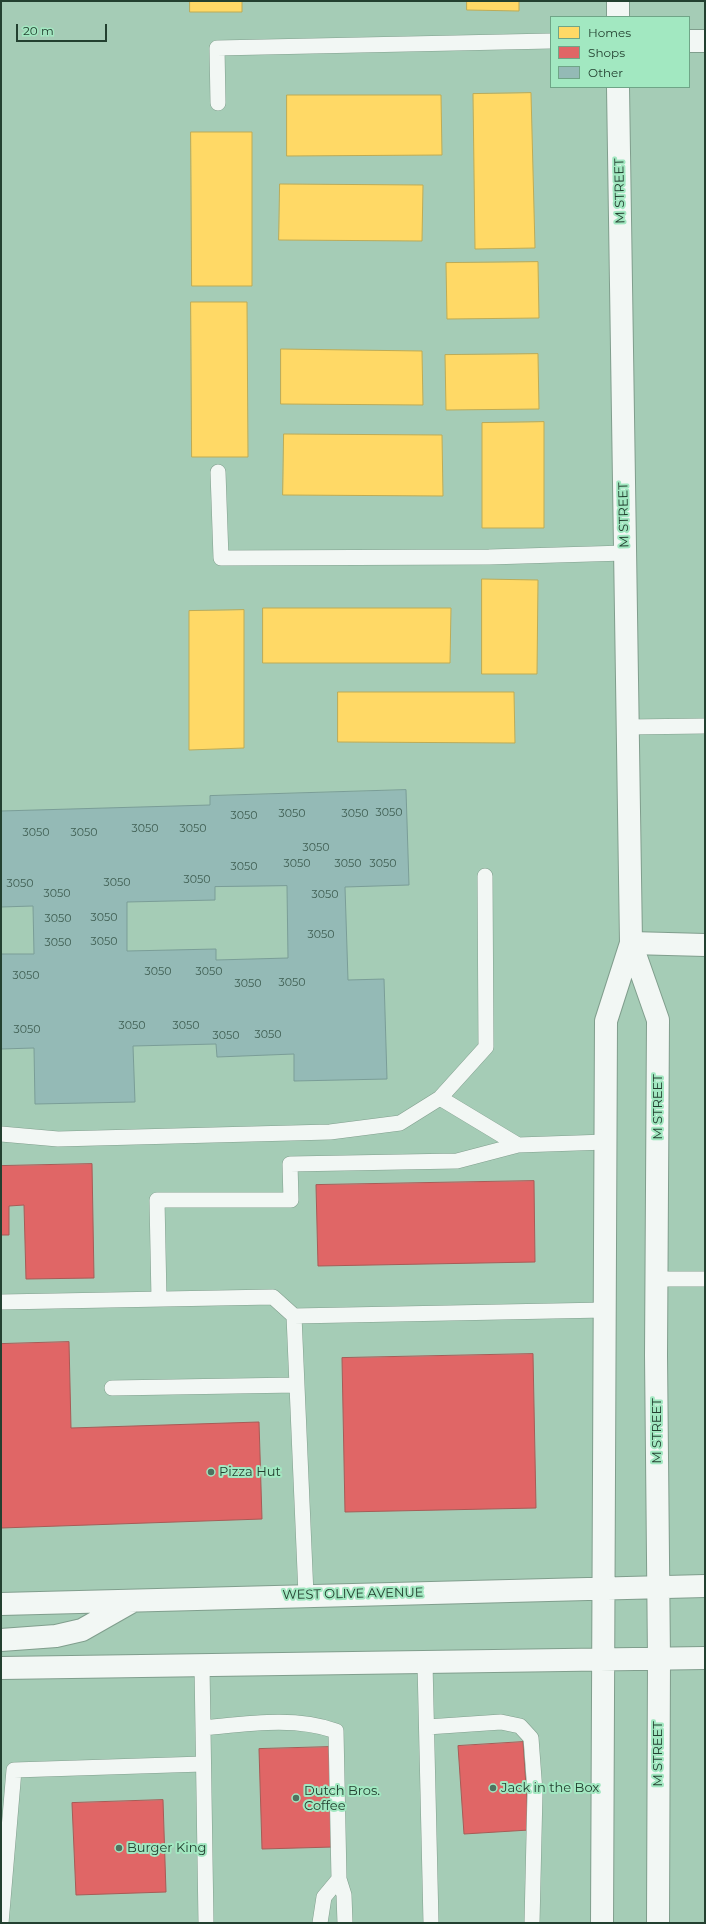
<!DOCTYPE html>
<style>
body{margin:0}
#map{position:relative;width:706px;height:1924px;overflow:hidden;background:#a5ccb6;font-family:Montserrat,sans-serif}
canvas{display:block}
.frame{position:absolute;inset:0;border:2px solid #234030;pointer-events:none}
.legend{position:absolute;left:550px;top:16px;width:140px;height:72px;box-sizing:border-box;background:#a2e8c1;border:1px solid #6fa587;margin:0;padding:5px 7px;list-style:none;font-size:12px;color:#234030}
.legend li{display:flex;align-items:center;gap:8px;height:20px}
.legend b{width:20px;border:1px solid #6fa587}
.scale{position:absolute;left:16px;top:24px;width:91px;height:18px;box-sizing:border-box;border:2px solid #234030;border-top:0;padding-left:5px;font-size:12px;line-height:14px;white-space:nowrap;color:#234030;-webkit-text-stroke:3px #a2e8c1;paint-order:stroke}
</style>
<div id="map">
<canvas width="706" height="1924"></canvas>
<div class="frame"></div>
<ul class="legend">
<li><b style="height:11px;background:#ffd966"></b>Homes</li>
<li><b style="height:11px;background:#e06666"></b>Shops</li>
<li><b style="height:11px;background:#94bab6"></b>Other</li>
</ul>
<div class="scale">20 m</div>
</div>
<script>
const ctx = document.querySelector('canvas').getContext('2d');
ctx.lineJoin = 'round';
function fill(path, color) { ctx.fillStyle = color; ctx.fill(path, 'evenodd'); }
function stroke(path, color, width, dash) { ctx.strokeStyle = color; ctx.lineWidth = width; ctx.lineCap = dash ? 'butt' : 'round'; ctx.setLineDash(dash || []); ctx.stroke(path); }
function drawText(font, color, halo, rows, align = 'center') {
  ctx.font = font + ' Montserrat,sans-serif'; ctx.lineWidth = 4; ctx.setLineDash([]); ctx.textBaseline = 'middle'; ctx.strokeStyle = halo; ctx.fillStyle = color; for (const [text, x, y, turn = 0] of rows) {
    ctx.save(); ctx.translate(x, y); ctx.rotate((+turn || 0) * Math.PI / 180); ctx.textAlign = isNaN(turn) ? turn : align; if (halo) ctx.strokeText(text, 0, 0); ctx.fillText(text, 0, 0); ctx.restore();
  }
}
const homes = new Path2D(`
 M190,1h52v11h-52z
 M467,1h52v10l-52,-1z
 M531,93l4,155 -60,1 -2,-155z
 M287,95h154l1,60 -155,1z
 M191,132h61v154h-60z
 M280,184l143,1 -1,56 -143,-1z
 M538,262l1,56 -92,1 -1,-56z
 M191,302h56l1,155h-56z
 M281,349l141,2 1,54 -142,-1z
 M538,354l1,55 -93,1 -1,-55z
 M544,422v106h-62v-105z
 M284,434l158,1 1,61 -160,-1z
 M482,579l56,1 -1,94h-55z
 M263,608h188l-1,55h-187z
 M244,610v138l-55,2v-139z
 M338,692h176l1,51 -177,-1z`);
fill(homes, '#ffd966');
stroke(homes, '#bdab56', 1);
const shops = new Path2D(`
 M92,1164l2,114 -68,1 -2,-74 -15,1v29h-8v-69z
 M534,1181l1,81 -217,4 -2,-81z
 M69,1342l2,86 188,-6 3,97 -261,9v-184z
 M533,1354l3,154 -191,4 -3,-154z
 M523,1742l6,88 -65,4 -6,-88z
 M330,1747l3,100 -71,2 -3,-100z
 M163,1800l3,92 -90,3 -4,-92z`);
fill(shops, '#e06666');
stroke(shops, '#a75b56', 1);
const building = new Path2D(`
 M406,790l3,95 -64,2 3,93 36,-1 3,100 -93,2v-27l-77,3 -1,-13 -83,2 2,56 -100,2 -1,-56 -33,1v-95h33l-1,-48 -32,1v-96l209,-6v-9zM287,886l1,72 -72,2v-11l-89,2v-49l88,-2v-13z`);
fill(building, '#94bab6');
stroke(building, '#7a9d97', 1);
const lane = new Path2D(`
 M218,103l-1,-55 334,-7
 M218,472l3,86 268,-1 136,-4
 M628,727l77,-1
 M440,1098l46,-51 -1,-171
 M1,1134l57,5 272,-7 70,-9 40,-25 78,47
 M657,1279h48
 M159,1299l-2,-99h134l-1,-36 167,-3 61,-16 88,-3
 M1,1302l272,-5 21,19
 M112,1388l185,-3
 M306,1595l-12,-279 311,-6
 M425,1663l6,260
 M202,1665l4,258
 M427,1727l74,-5 19,4 11,12 4,54 -3,131
 M203,1728c43,-4 91,-12 133,3l3,148 -15,18 -4,26
 M339,1879l5,16 1,28
 M1,1923l13,-153 189,-6`);
const street = new Path2D(`
 M689,41h16
 M631,943l74,2`);
const secondary = new Path2D(`
 M618,1v16
 M618,87l13,856 27,77 -2,335 3,304 -1,264
 M1,1604l704,-18
 M1,1640l55,-4 26,-6 51,-29
 M1,1668l704,-10
 M602,1923l4,-902 25,-78`);
stroke(lane, '#809e8d', 16);
stroke(street, '#809e8d', 24);
stroke(secondary, '#809e8d', 24);
stroke(lane, '#f2f7f4', 15);
stroke(street, '#f2f7f4', 22);
stroke(secondary, '#f2f7f4', 22);
for (const [x, y, r, color] of [
 [211,1472,4,"#50715f"],
 [493,1788,4,"#50715f"],
 [296,1798,4,"#50715f"],
 [119,1848,4,"#50715f"]
]) { const dot = new Path2D(); dot.arc(x, y, r, 0, 2 * Math.PI); ctx.fillStyle = color; ctx.fill(dot); stroke(dot, '#a2e8c1', 1.5); }
drawText('11px', '#3f5e52', null, [
 ["3050",389,813],
 ["3050",292,814],
 ["3050",355,814],
 ["3050",244,816],
 ["3050",145,829],
 ["3050",193,829],
 ["3050",36,833],
 ["3050",84,833],
 ["3050",316,848],
 ["3050",297,864],
 ["3050",348,864],
 ["3050",383,864],
 ["3050",244,867],
 ["3050",197,880],
 ["3050",117,883],
 ["3050",20,884],
 ["3050",57,894],
 ["3050",325,895],
 ["3050",104,918],
 ["3050",58,919],
 ["3050",321,935],
 ["3050",104,942],
 ["3050",58,943],
 ["3050",158,972],
 ["3050",209,972],
 ["3050",26,976],
 ["3050",292,983],
 ["3050",248,984],
 ["3050",132,1026],
 ["3050",186,1026],
 ["3050",27,1030],
 ["3050",268,1035],
 ["3050",226,1036]
]);
drawText('13px', '#234030', '#a2e8c1', [
 ["M STREET",620,191,-91],
 ["M STREET",624,515,-91],
 ["M STREET",658,1107,-90],
 ["M STREET",657,1431,-90],
 ["WEST OLIVE AVENUE",353,1594,-1],
 ["M STREET",658,1754,-90]
]);
drawText('13px', '#234030', '#a2e8c1', [
 ["Pizza Hut",219,1472],
 ["Jack in the Box",501,1788],
 ["Dutch Bros.",304,1791],
 ["Coffee",304,1806],
 ["Burger King",127,1848]
], 'left');
</script>
